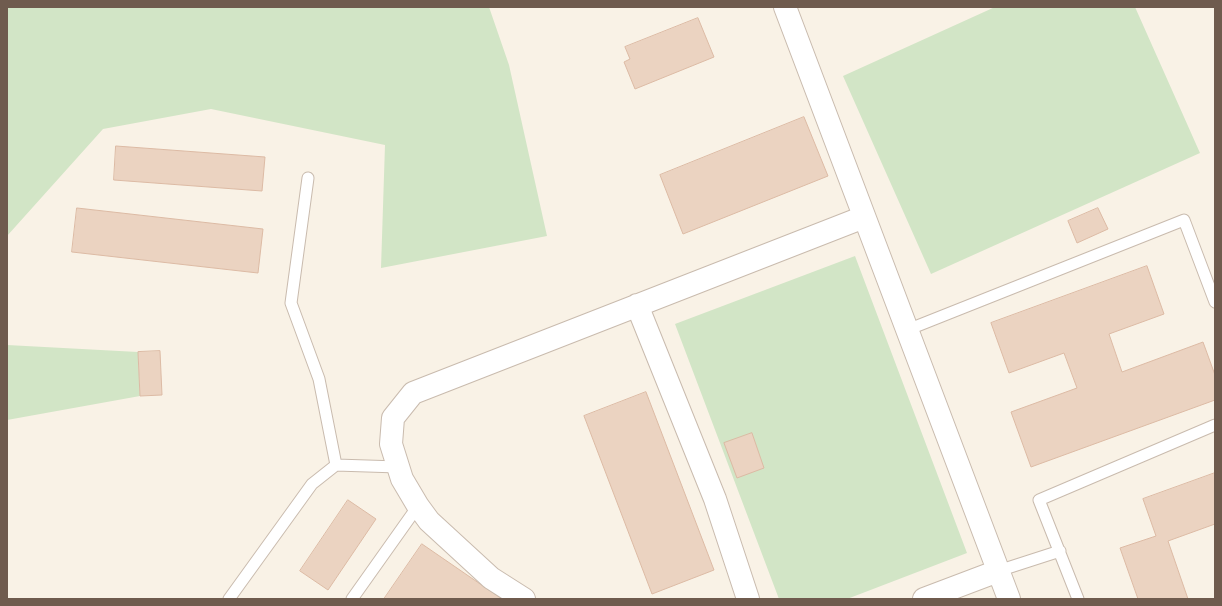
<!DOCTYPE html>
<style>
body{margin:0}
#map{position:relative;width:1222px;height:606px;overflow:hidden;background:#f9f2e6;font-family:Quicksand,sans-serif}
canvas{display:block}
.frame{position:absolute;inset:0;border:8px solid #6f5b4e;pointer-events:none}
</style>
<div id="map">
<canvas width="1222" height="606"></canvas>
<div class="frame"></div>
</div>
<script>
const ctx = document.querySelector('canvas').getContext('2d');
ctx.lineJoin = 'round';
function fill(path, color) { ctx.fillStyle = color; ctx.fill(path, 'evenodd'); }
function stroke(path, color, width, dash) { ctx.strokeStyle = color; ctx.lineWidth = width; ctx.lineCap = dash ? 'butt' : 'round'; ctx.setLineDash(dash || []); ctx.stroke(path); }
fill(new Path2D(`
 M7,7h482l20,58 38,171 -166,32 4,-123 -174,-36 -108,20 -96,107z
 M995,7h140l65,146 -269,121 -88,-198z
 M855,256l112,297 -120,46h-68l-104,-275z
 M7,345l131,7 2,44 -133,24z`), '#d2e5c6');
const building = new Path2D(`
 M698,18l16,39 -79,32 -11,-27 6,-3 -5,-12z
 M804,117l24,59 -145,58 -23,-59z
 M116,146l149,11 -3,34 -148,-11z
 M77,208l186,21 -5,44 -186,-21z
 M1098,208l10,21 -31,14 -9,-22z
 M1147,266l17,48 -55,20 13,38 81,-30 12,33v25l-184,67 -20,-55 66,-24 -13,-35 -55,20 -18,-50z
 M160,351l2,44 -22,1 -2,-44z
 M646,392l68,178 -62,24 -68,-178z
 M752,433l12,35 -27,10 -13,-35z
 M1215,473v51l-47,17 20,58h-50l-18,-51 36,-12 -13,-37z
 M348,500l28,19 -48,71 -28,-19z
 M422,544l80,55h-118z`);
fill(building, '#ebd3c1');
stroke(building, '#dcbaa4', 1);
const service = new Path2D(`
 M308,178l-17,125 28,76 17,86
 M907,330l277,-110 31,82
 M998,571l62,-20
 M229,599l83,-115 24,-19 62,2
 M352,599l66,-93
 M1078,599l-39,-99 176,-75`);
const minor = new Path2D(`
 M785,7l224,592
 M637,305l78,194 33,100
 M524,599l-33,-21 -62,-57 -11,-15 -16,-27 -11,-35 2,-26 20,-25 451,-176
 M924,599l74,-28`);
stroke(service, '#c9bbae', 13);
stroke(minor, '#c9bbae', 24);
stroke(service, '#fff', 11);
stroke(minor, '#fff', 22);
</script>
